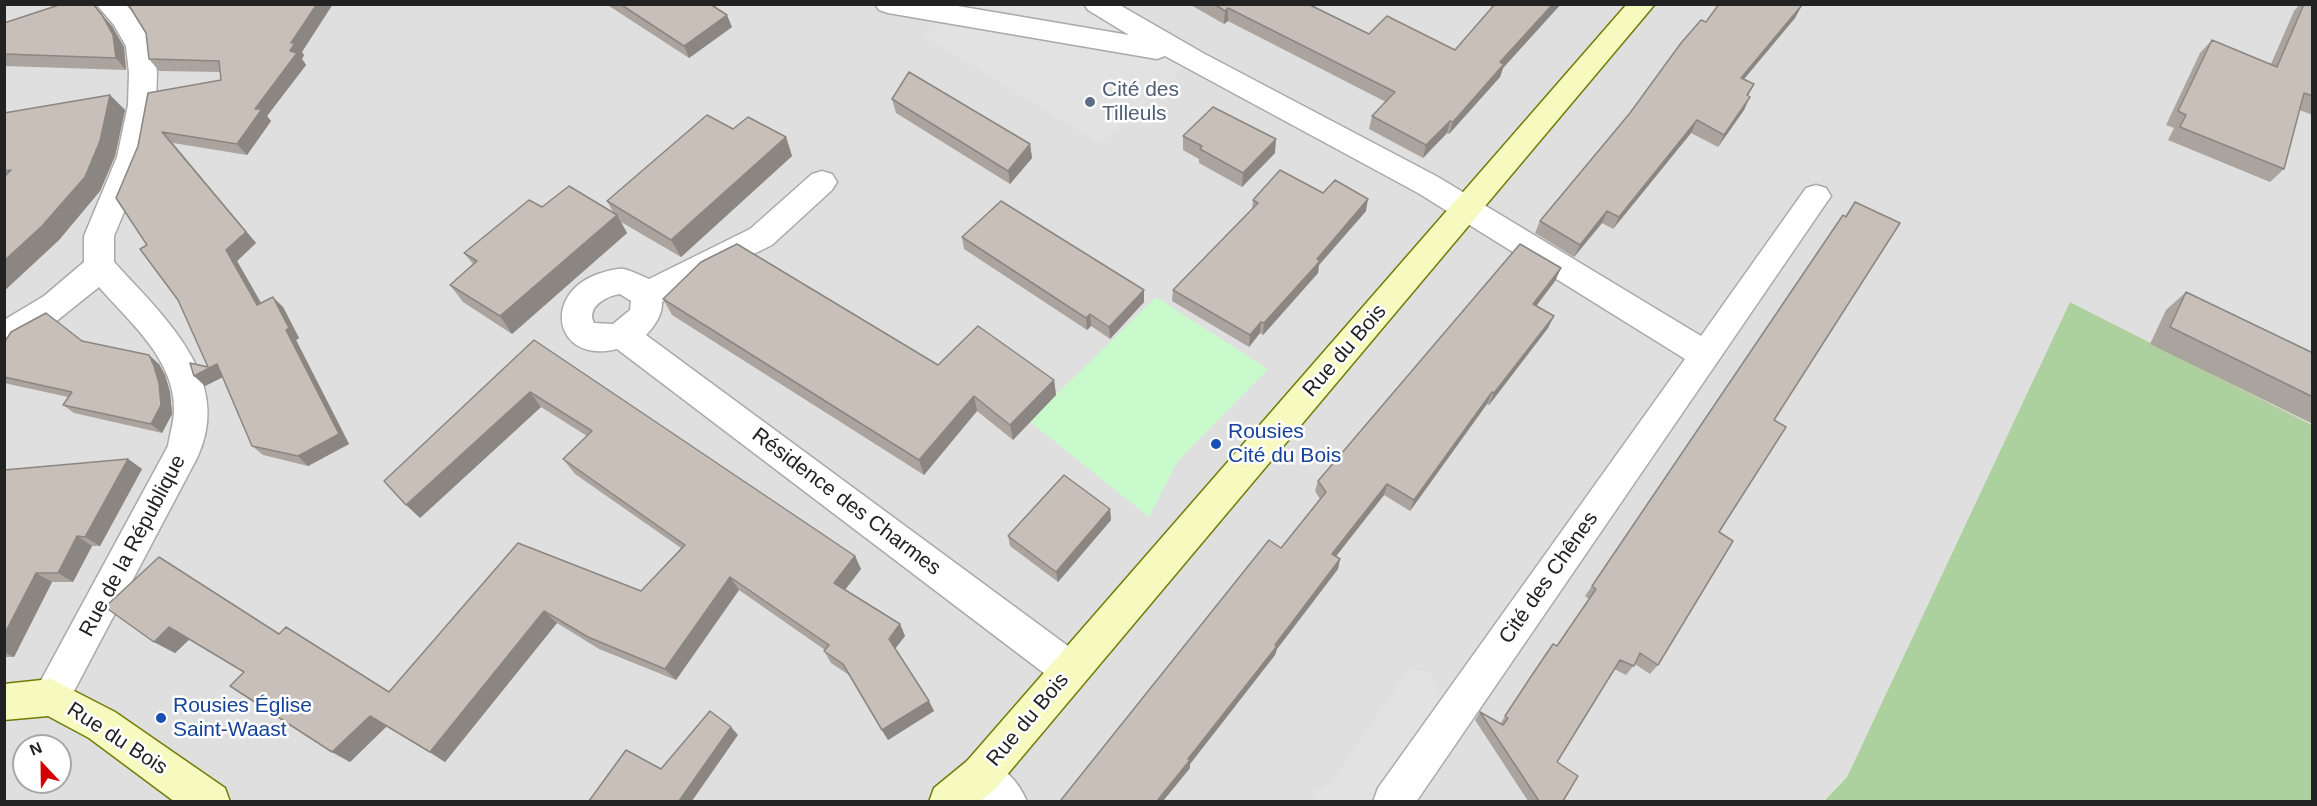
<!DOCTYPE html>
<meta charset="utf-8">
<style>
body{margin:0}
#map{position:relative;width:2317px;height:806px;overflow:hidden;background:#f2efe9;font-family:Helvetica,sans-serif}
canvas{display:block}
.frame{position:absolute;inset:0;border:6px solid #222;pointer-events:none}
.north{position:absolute;left:12px;top:734px;width:60px;height:60px;box-sizing:border-box;background:#fff;border:2px solid #a7a7a7;border-radius:50%;rotate:338deg;font-size:16px;font-weight:700;line-height:24px;text-align:center;color:#222}
.north::after{content:'';display:block;margin:auto;width:21px;height:27px;background:#d40000;clip-path:polygon(50% 0,100% 100%,50% 72%,0 100%)}
</style>
<div id="map">
<canvas width="2317" height="806"></canvas>
<div class="frame"></div>
<div class="north">N</div>
</div>
<script>
const ctx = document.querySelector('canvas').getContext('2d');
ctx.lineJoin = 'round';
function fill(path, color) { ctx.fillStyle = color; ctx.fill(path, 'evenodd'); }
function stroke(path, color, width, dash) { ctx.strokeStyle = color; ctx.lineWidth = width; ctx.lineCap = dash ? 'butt' : 'round'; ctx.setLineDash(dash || []); ctx.stroke(path); }
function drawText(font, color, halo, rows, align = 'center') {
  ctx.font = font + ' Helvetica,sans-serif'; ctx.lineWidth = 5; ctx.setLineDash([]); ctx.textBaseline = 'middle'; ctx.strokeStyle = halo; ctx.fillStyle = color; for (const [text, x, y, turn = 0] of rows) {
    ctx.save(); ctx.translate(x, y); ctx.rotate((+turn || 0) * Math.PI / 180); ctx.textAlign = isNaN(turn) ? turn : align; if (halo) ctx.strokeText(text, 0, 0); ctx.fillText(text, 0, 0); ctx.restore();
  }
}
fill(new Path2D(`
 M5,5h2307v420l-242,-123 -223,475 -24,24 -1818,1zM24,746h36v36h-36z`), '#e0dfdf');
fill(new Path2D(`
 M2070,302l242,123v376l-489,1 24,-25z`), '#add19e');
fill(new Path2D(`
 M1156,297l112,72 -91,93 -28,55 -120,-96z`), '#c8facc');
fill(new Path2D(`
 M968,5h135l90,55 -92,84 -177,-108z
 M1409,670l20,1 19,52 -56,78h-78l-3,-10 20,-8z`), '#e2e2e2');
const street = new Path2D(`
 M96,4h29l8,8 21,34 3,27 -1,32 -9,52 -33,79v26c49,54 121,117 83,196l-133,252 -13,5 -13,-5 -6,-13 136,-251c2,-12 6,-25 6,-36 1,-51 -45,-88 -75,-123l-45,36 -50,25v-28l40,-24 40,-34v-26l33,-79 11,-52 1,-32 -3,-27 -12,-21z
 M875,4h71l183,31 -41,-25 -4,-6h34l85,49 235,124 263,159 105,-148 10,-3 10,3 5,8 -415,606h-43l5,-14 307,-429 -267,-166 -253,-137 -8,3 -269,-46 -9,-3z
 M822,171l10,3 5,8 -5,8 -60,55 -59,29 -51,28c1,12 -8,25 -16,33l437,322 6,13 -6,13 -13,5 -13,-5 -440,-334c-63,16 -77,-57 -16,-76 7,-2 16,-5 23,-4 8,2 18,7 25,10l101,-50 62,-55zM620,294l11,7 -1,9 -17,14 -19,-1c-8,-16 12,-27 26,-29z
 M981,756c20,8 38,25 46,46h-47l-13,-13 -5,-14 5,-14z`);
const secondary = new Path2D(`
 M1627,4h28l-660,785 -16,13h-50l5,-14 33,-27z
 M51,679l64,33 110,76 5,14h-55l-86,-64 -41,-22 -44,4v-36z`);
stroke(street, '#a9a9a9', 3);
stroke(secondary, '#707d05', 3);
fill(street, '#fff');
fill(secondary, '#f7fabf');
fill(new Path2D(`
 M606,4h104l22,23 -43,31z
 M1189,4h119l61,30 86,16 39,-44 -3,-2h70l-58,64 -3,9 -51,57 -2,-1 -24,25 -54,-29 3,-13 14,-14 -158,-81 -4,3z
 M2300,4h13v111l-14,-5 -15,59 -14,13 -102,-42 6,-12 -8,-3 34,-72 12,-13 59,24 23,-53z
 M1802,5l-7,13 -51,61 10,5 -6,12 -4,14 -26,37 -27,-14 -78,96 -11,-6 -28,34 -39,-24 5,-12 166,-199z
 M4,23l108,3 12,21 2,23 -122,-4z
 M146,33l156,19 2,3 -2,4 4,6 -39,51 4,5 -24,34 -74,-12 83,100 -19,18 24,42 22,4 16,31 -3,2 53,104 -41,22 -45,-11 -11,-9 -29,-69 -18,9 3,-19 -30,-67 -31,-55 -9,-99 83,-66 -1,-8 -61,-1 -10,-12z
 M110,95l15,15 -10,46 -15,35 -41,49 -55,51v-178z
 M892,99l138,45 2,14 -22,26 -114,-71z
 M733,129l53,8 6,19 -111,101 -60,-35 6,11 -115,101 -49,-32 -13,-17 23,-21 -9,-11 78,-46 71,5 -6,-11z
 M1183,136l92,17 -33,34 -43,-24v-4l-16,-9z
 M1323,193l43,18 -47,54 -1,8 -55,62 -3,-2 -11,14 -77,-46 1,-11 79,-81 1,-9z
 M1855,202l-81,218 -55,112 -61,133 -8,9 -15,-10 -9,11 -12,-6 -57,93 6,39h-35l-53,-81 5,-8 20,12 24,-37 33,-41 32,-47 -4,-3 258,-381 2,1z
 M962,237l182,53v12l-34,37 -19,-13 -4,4 -123,-81z
 M1561,268l-6,13 -19,25 12,22 -59,77 -2,-1 -77,107 -26,-16 -48,61 4,3 -2,10 -61,80 -2,6 -85,109v4l-27,33h-102v-1l220,-252 39,-49 -5,-8 3,-10z
 M2186,292l127,61v71l-163,-80 16,-34z
 M663,299l275,66 116,15 2,15 -43,45 -36,-29 -53,64 -252,-160z
 M534,340l321,216 6,13 -16,21 55,34 5,12 -10,13 39,62 -46,29 -39,-65 -18,-12 -7,-12 1,-1 -86,-60 -63,90 -77,-31 -42,-26 -112,139 -58,-36 -37,36 -18,-10 -88,-80 -55,-33 -14,14 -21,-11 -49,-35 174,27 110,58 129,-149 123,48 40,-43 -106,-74 -12,-15 24,-23 -46,-29 -121,111z
 M82,341l77,23 6,11 5,17 2,22 -10,19 -88,-20 -11,-8 5,-8 -64,-14v-40z
 M128,459l14,10 -42,77h-8l-19,36h-21l-38,75h-10v-187z
 M1110,509l1,11 -53,62 -48,-36 -2,-10z`), '#aba49e');
fill(new Path2D(`
 M93,4l19,22 12,21 2,23 -10,-12z
 M317,4h16l-31,48 2,3 -2,4 4,6 -39,51 4,5 -24,34 -10,-11 18,-35 35,-58 1,-8z
 M1553,4h8l-58,64 -3,9 -51,57 4,-12 47,-60z
 M1802,5l-7,13 -61,73 7,-13z
 M1228,8v13l-4,3 1,-13z
 M727,15l5,12 -43,31 -5,-12z
 M110,95l15,15 -10,46 -15,35 -41,49 -55,51v-30z
 M1750,97l-6,13 -26,37 6,-12z
 M1697,120l-6,13 -78,96 6,-12z
 M1450,121l-3,12 -24,25 3,-13z
 M162,132l94,111 -19,18 31,54 -11,-10 -31,-55z
 M786,137l6,19 -111,101 -10,-17z
 M1276,139l-1,14 -33,34 1,-14z
 M1030,144l2,14 -22,26 -2,-13z
 M1368,199l-2,12 -47,54 -1,8 -55,62 1,-12 53,-64z
 M1607,211l-5,12 -28,34 6,-12z
 M617,215l10,18 -115,101 -12,-18z
 M1561,268l-6,13 -27,36 5,-13z
 M1144,290v12l-34,37 -1,-12z
 M273,297l10,10 16,31 -3,2 53,104 -41,22 -10,-10 -12,-126z
 M1090,314l1,12 -4,4 -1,-12z
 M1554,316l-6,12 -59,77 5,-12z
 M1261,322l-1,11 -11,14 1,-12z
 M149,355l10,9 6,11 5,17 2,22 -10,19 -11,-9z
 M217,364l12,10 -24,12 -11,-10z
 M1054,380l2,15 -43,45 -3,-15z
 M530,392l11,15 -121,111 -14,-13z
 M1492,392l-5,12 -77,107 4,-11z
 M974,396l3,15 -53,64 -5,-15z
 M128,459l14,10 -42,77 -15,-9z
 M1387,484l-3,11 -54,69 2,-10z
 M1110,509l1,11 -53,62 -2,-10z
 M77,536l15,10 -19,36 -15,-9z
 M855,556l6,13 -21,27 -6,-13z
 M1340,559l-2,10 -61,80 -2,6 -85,109v4l-27,33h-6l31,-42z
 M36,573l16,9 -38,75 -10,-5v-17z
 M730,577l9,13 -63,90 -11,-11z
 M544,611l13,12 -112,139 -15,-10z
 M900,624l5,12 -11,14 -5,-11z
 M169,627l21,12 -15,14 -21,-11z
 M929,701l5,10 -46,29 -6,-10z
 M370,716l17,10 -37,36 -18,-10z
 M731,727l7,8 -46,66h-13z`), '#8b8681');
const building = new Path2D(`
 M62,4h31l9,11 11,20 3,23 -112,-4v-31z
 M128,4h189l-26,39h4l-5,8 7,2 -42,56h7l-25,35 -75,-12 84,100 -20,18 31,55 16,-8 16,31 -3,2 53,104 -41,22 -46,-10 -35,-82 -23,12 -4,-13 18,4 -30,-67 -38,-51 7,-4 -31,-47 22,-52 10,-53 73,-13 -2,-19 -70,-2 -3,-26z
 M620,4h90l17,11 -43,31z
 M1214,4h94l61,30 18,-18 68,34 40,-46h58l-53,58 4,2 -51,58 -3,-1 -24,24 -54,-29 23,-24 -167,-84 -3,3z
 M1719,4l83,1 -61,73 13,6 -7,11 3,2 -26,38 -27,-15 -78,97 -12,-6 -27,34 -40,-24 90,-108 51,-70 20,-23 5,2z
 M2304,4h9v92l-9,-3 -20,76 -104,-42 6,-12 -8,-4 34,-71 65,27z
 M909,72l121,72 -22,27 -116,-72z
 M110,95l-10,46 -15,36 -43,49 -38,35v-84l7,-7 -7,1v-58z
 M1213,107l63,32 -33,34 -43,-24 2,-3 -19,-10z
 M707,115l26,14 15,-12 38,20 -115,103 -64,-39z
 M1280,170l43,23 12,-13 33,19 -51,60 3,2 -56,62 -3,-1 -11,13 -77,-45 85,-87 -5,-3z
 M569,186l48,29 -117,101 -50,-31 27,-24 -13,-8 65,-53 13,7z
 M1001,201l143,89 -35,37 -19,-13 -4,4 -124,-81z
 M1855,202l45,21 -126,197 12,7 -67,105 14,9 -75,124 -18,-12 -6,13 -14,-6 -63,102 21,14 -15,25h-24l-59,-89 23,13 5,-7 -3,-2 25,-38 23,-34 4,2 39,-57 -4,-3 251,-371 3,2z
 M737,244l201,121 40,-39 76,54 -44,45 -36,-29 -55,64 -256,-161 38,-37z
 M1520,244l41,24 -28,36 21,12 -60,77 -2,-1 -78,108 -27,-16 -55,70 8,5 -65,86 2,1 -89,113 2,1 -33,41h-95l-1,-1 208,-260 12,8 45,-56 -8,-11z
 M2186,292l127,61v44l-143,-70z
 M46,313l36,28 67,14 5,11 5,17 2,22 -10,19 -88,-19 9,-13 -68,-15v-34l7,-11z
 M534,340l321,216 -21,27 66,41 -11,15 40,62 -47,29 -39,-66 -19,-13 5,-6 -99,-68 -65,92 -77,-32 -44,-26 -114,141 -60,-36 -38,36 -102,-66 14,-14 -75,-45 -15,15 -49,-35 54,-50 120,77 7,-7 103,65 129,-149 123,48 44,-46 -122,-86 29,-28 -62,-39 -124,113 -22,-24z
 M128,459l-43,78 -8,-1 -19,37h-22l-32,62v-165z
 M1064,475l46,34 -54,63 -48,-36z
 M710,711l21,16 -52,74h-90l37,-51 35,19z`);
fill(building, '#c7bfb8');
stroke(building, '#8b8681', 1.5);
for (const [x, y, r, color] of [
 [1090,102,6,"#5c6f8a"],
 [1216,444,6,"#1a4fb4"],
 [161,718,6,"#1a4fb4"]
]) { const dot = new Path2D(); dot.arc(x, y, r, 0, 2 * Math.PI); ctx.fillStyle = color; ctx.fill(dot); stroke(dot, '#fff', 2); }
drawText('21px', '#4e5e75', '#fff', [
 ["Cité des",1102,90],
 ["Tilleuls",1102,114]
], 'left');
drawText('21px', '#222', '#fff', [
 ["Rue du Bois",1345,351,-49],
 ["Résidence des Charmes",846,502,37],
 ["Rue de la République",133,546,-62],
 ["Cité des Chênes",1549,578,-55],
 ["Rue du Bois",1028,720,-50],
 ["Rue du Bois",117,739,33]
]);
drawText('21px', '#164399', '#fff', [
 ["Rousies",1228,432],
 ["Cité du Bois",1228,456],
 ["Rousies Église",173,706],
 ["Saint-Waast",173,730]
], 'left');
</script>
